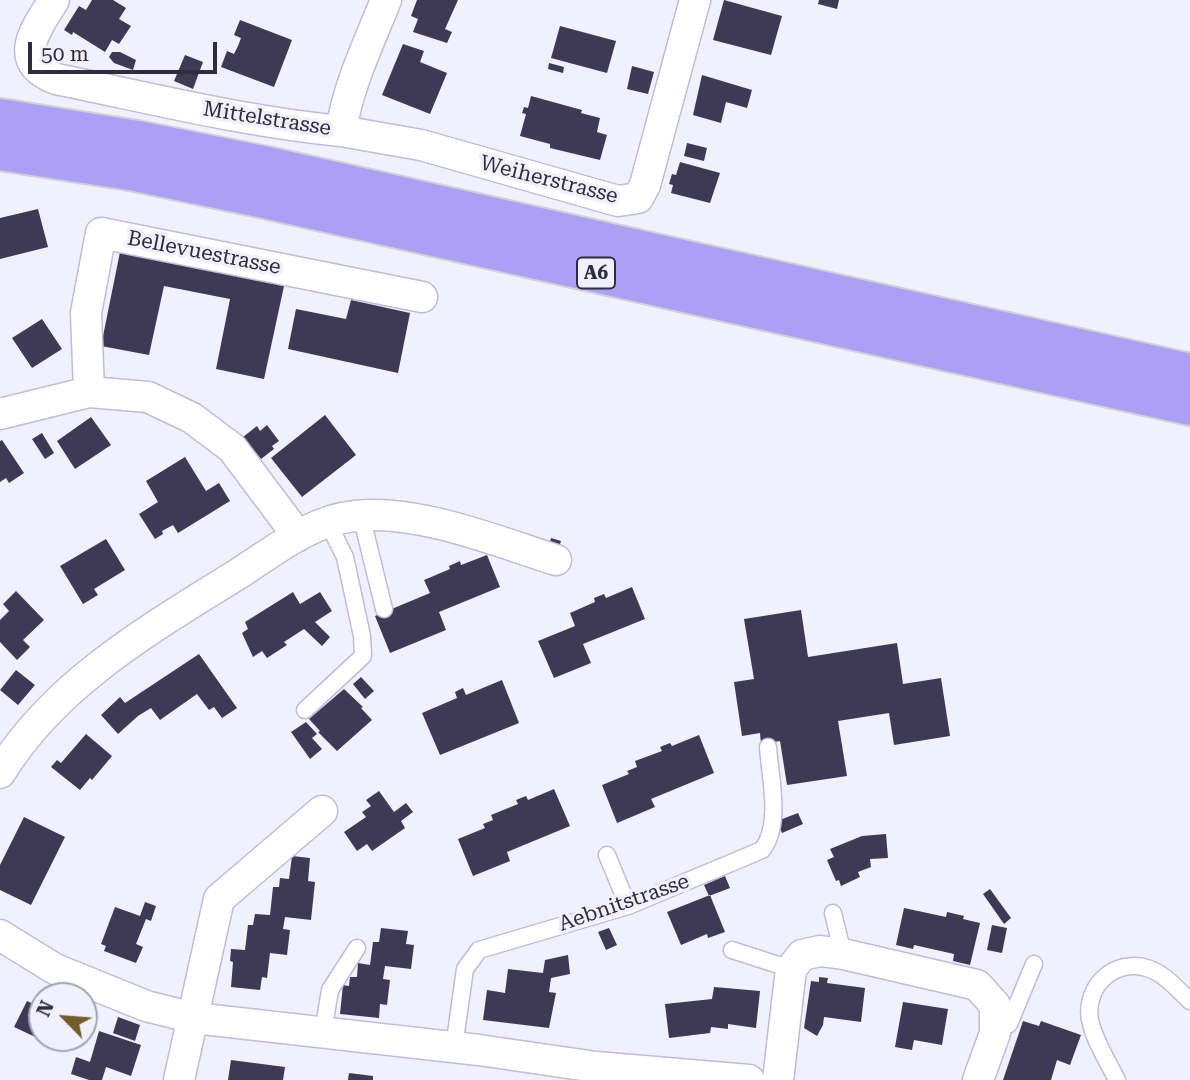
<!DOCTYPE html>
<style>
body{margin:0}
#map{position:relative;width:1190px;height:1080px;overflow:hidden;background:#f1f0fe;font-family:"Roboto Serif",serif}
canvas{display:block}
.north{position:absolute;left:28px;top:982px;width:70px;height:70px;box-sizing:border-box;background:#f1f0fe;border:2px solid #a3a2b0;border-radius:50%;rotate:295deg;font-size:19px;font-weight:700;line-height:28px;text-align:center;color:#2f2d3b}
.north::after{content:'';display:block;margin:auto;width:24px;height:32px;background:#755c2d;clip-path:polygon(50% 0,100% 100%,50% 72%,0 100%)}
.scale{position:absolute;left:28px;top:42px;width:189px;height:32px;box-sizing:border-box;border:4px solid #2f2d3b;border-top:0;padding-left:9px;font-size:21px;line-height:24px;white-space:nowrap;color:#2f2d3b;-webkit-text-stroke:5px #f1f0fe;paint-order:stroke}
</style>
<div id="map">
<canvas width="1190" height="1080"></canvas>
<div class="north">N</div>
<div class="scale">50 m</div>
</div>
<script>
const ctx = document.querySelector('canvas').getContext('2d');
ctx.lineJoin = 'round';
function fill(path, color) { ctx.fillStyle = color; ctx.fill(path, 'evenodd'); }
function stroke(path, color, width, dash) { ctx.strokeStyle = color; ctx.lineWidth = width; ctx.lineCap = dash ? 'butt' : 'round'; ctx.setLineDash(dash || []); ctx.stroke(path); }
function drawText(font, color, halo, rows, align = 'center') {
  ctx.font = font + ' "Roboto Serif",serif'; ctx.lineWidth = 7; ctx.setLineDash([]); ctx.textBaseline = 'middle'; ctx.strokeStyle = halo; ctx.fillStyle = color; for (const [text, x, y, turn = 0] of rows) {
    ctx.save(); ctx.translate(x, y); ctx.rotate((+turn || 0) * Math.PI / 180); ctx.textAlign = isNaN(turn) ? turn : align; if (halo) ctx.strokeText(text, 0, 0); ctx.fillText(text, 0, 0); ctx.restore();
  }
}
fill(new Path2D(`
 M92,0h21l13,8 -7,11 12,7 -12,18 -7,-4 -7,12 -32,-20 -1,3 -8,-5 15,-24 7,4z
 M417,0h41l-13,29 7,3 -5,11 -34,-11 5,-13 -7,-3z
 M724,0l58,16 -11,39 -58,-15z
 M819,0h20l-2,9 -19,-5z
 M240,20l52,20 -18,47 -53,-20 6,-16 7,3 4,-8 3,-8 -7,-3z
 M560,26l56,15 -9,32 -56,-15z
 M403,44l21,7 -4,11 27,11 -17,41 -48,-19z
 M112,52h8l16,8 -3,10 -19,-7 -5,-6z
 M185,55l18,7 -10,27 -19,-8z
 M549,63l15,4 -1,6 -15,-4z
 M632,66l22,6 -6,22 -21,-5z
 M702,75l50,15 -5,18 -21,-6 -5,21 -28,-8z
 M531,96l51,14 -1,3 19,5 -3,14 10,3 -7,25 -50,-12v-4l-30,-8 6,-22 -4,-1 2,-6 4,1z
 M687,143l20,5 -3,13 -20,-5z
 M680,162l40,11 -10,30 -39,-10 2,-8 -4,-1 3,-10 4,1z
 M38,209l10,38 -48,12v-41z
 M120,252l164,34 -20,93 -48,-10 14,-70 -66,-13 -15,69 -48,-9z
 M351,300l59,13 -12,60 -110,-24 8,-40 50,10z
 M42,319l20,30 -30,19 -20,-30z
 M325,415l31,40 -54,42 -31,-39z
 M91,417l20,28 -36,24 -18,-28z
 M267,425l12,16 -7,5 2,3 -13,10 -18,-22 14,-11 3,5z
 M42,433l12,20 -9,6 -13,-20z
 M2,440l22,33 -15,10 -3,-5 -6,4v-41z
 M185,457l21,34 13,-8 11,18 -52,32 -5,-8 -11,6 1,3 -8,5 -16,-25 19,-12 -12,-21z
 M551,538l10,3 -2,6 -10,-2z
 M106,539l19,31 -31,19 4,6 -15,9 -23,-38z
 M487,555l13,32 -61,25 7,18 -56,23 -15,-37 55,-23 -6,-13 26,-11 -1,-3 11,-5 1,4z
 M632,587l13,32 -62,25 8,19 -37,15 -16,-37 37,-15 -5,-13 25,-11 -1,-4 10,-4 2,4z
 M16,591l28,29 -21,20 7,7 -13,13 -17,-18v-22l9,-9 -6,-7z
 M293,592l7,12 20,-12 12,19 -17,11 15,15 -8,9 -18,-17 -20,13 3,3 -20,13 -5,-7 -9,6 -11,-24 6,-4 -3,-7z
 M801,610l7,47 89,-14 6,41 38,-6 9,58 -56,9 -5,-32 -51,8 9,55 -60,9 -7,-44 -19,3 -1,-11 -18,3 -8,-54 20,-3 -10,-60z
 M199,654l38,54 -15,10 -8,-11 -5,3 -12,-16 -37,26 -9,-12 -13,8 -20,18 -17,-19 19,-18 5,6z
 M16,670l19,15 -17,20 -18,-15z
 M361,677l13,14 -9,8 -12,-15z
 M502,680l17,43 -79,32 -18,-42 35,-15 -2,-6 8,-4 3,7z
 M344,689l19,18 -2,1 11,12 -35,31 -19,-19 2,-1 -11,-12z
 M306,722l11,12 -5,4 10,11 -12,10 -19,-27z
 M86,734l26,22 -20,24 -2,-2 -10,12 -29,-23 6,-7 4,3z
 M699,735l15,38 -63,26 4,8 -38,16 -15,-38 27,-11 -2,-3 10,-4 -2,-6 27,-10 -2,-4 10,-4 2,3z
 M554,789l16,37 -63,26 3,9 -37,15 -15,-37 27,-11 -2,-4 10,-4 -2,-5 27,-11 -2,-4 10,-4 2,4z
 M379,791l15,21 12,-9 7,9 -12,9 4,7 -33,23 -5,-7 -10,7 -13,-19 22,-15 -4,-5 9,-6 -5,-6z
 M798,813l5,11 -21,9 -5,-12z
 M24,817l41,20 -34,68 -31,-15v-25z
 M886,834l2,24 -18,1 1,8 -13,5 2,5 -19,9 -2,-6 -3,1 -9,-21 7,-3 -4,-8 32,-13z
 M292,856l18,2 -2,23 7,1 -4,38 -26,-3 -2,12 7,1 -3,25 -17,-2 -3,25 -5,-1 -2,13 -29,-3 2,-25 -3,-1 1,-12 14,1 3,-25h5l2,-11 15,1 3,-28h6l1,-9 9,1z
 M725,876l5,12 -21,8 -5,-11z
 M990,889l21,29 -7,6 -21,-30z
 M710,895l15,37 -17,6 -1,-4 -26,11 -14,-33z
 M145,902l11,4 -5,15 -5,-2 -10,25 7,3 -7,16 -32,-12 2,-5 -5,-2 14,-37 25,9z
 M904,908l42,9 1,-5 17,4 -1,3 17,4 -10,42 -17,-4 1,-7 -40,-9 -1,4 -17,-4z
 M992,925l15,3 -5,25 -15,-3z
 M381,928l27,3 -2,13 8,1 -3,24 -26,-3 -2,13 7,1 -3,25 -7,-1 -1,14 -39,-4 3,-29 6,1 1,-9h7l1,-14 12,2 3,-23h6z
 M609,928l8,17 -11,5 -8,-18z
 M568,955l2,19 -19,4 -2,14 7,1 -7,35 -66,-8 4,-30 18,3 3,-24 35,4 2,-13z
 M819,977l9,1 -1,5 38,5 -4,34 -37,-5 -1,8 -6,11 -13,-8 7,-47 8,1z
 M714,987l46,4 -4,37 -28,-4v5l-17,-2 -1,6 -41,5 -4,-34 47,-5z
 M27,1001l15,7v30h8l-2,5 -34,-16z
 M903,1002l45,7 -6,36 -28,-5 -2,10 -17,-3z
 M118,1017l22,8 -5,16 -22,-8z
 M1023,1021l16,5 2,-5 40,14 -11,30 -13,-5 -6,20h-48z
 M99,1031l42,14 -10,31 -25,-9 -4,13h-13l-18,-6 5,-17 14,5z
 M231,1060l54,7 -2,13h-55z
 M349,1073l24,3v4h-25z`), '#3e3955');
const lane = new Path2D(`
 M361,515l23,94
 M305,710l58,-54 -1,-20 -17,-79 -18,-36
 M607,855l21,51
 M833,913l10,41
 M732,950l59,19
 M323,1032l7,-42 27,-42
 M995,1033l14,-9 25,-60
 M454,1047l11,-78 14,-19 149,-44 134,-56c20,-25 8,-73 6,-103
 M1117,1080c-9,-18 -23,-40 -27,-60 -6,-33 24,-62 57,-52 17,5 30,21 43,33`);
const street = new Path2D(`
 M54,0c-18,29 -44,61 2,79 94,19 189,43 285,52 7,-46 28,-88 45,-131
 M341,131l80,14 197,56 20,-3 7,-13 50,-185
 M89,392l-3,-79 15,-80 321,64
 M0,414l89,-22 59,5 44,21 40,30 66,88
 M0,773c55,-90 150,-144 238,-199 36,-23 74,-54 117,-58 63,-7 141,25 201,44
 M0,935l55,34 91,37 48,12 285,32 117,17 153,13
 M179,1080l40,-181 103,-88
 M778,1080l13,-111 11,-14 18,-4 23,3 134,31 18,20v28l-17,47`);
const highway = new Path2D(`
 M0,118l137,22 135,27 918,206
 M0,151l130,20 134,28 926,207`);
stroke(lane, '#c0bbde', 19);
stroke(street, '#c0bbde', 33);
stroke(highway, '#d1d1d4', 42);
stroke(lane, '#fff', 16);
stroke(street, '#fff', 30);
stroke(highway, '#ad9ef6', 38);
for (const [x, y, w] of [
 [596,273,38]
]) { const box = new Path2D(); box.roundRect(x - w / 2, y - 15.5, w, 31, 5); ctx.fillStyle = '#f1f0fe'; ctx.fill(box); stroke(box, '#2f2d3b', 2); }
drawText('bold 19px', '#2f2d3b', null, [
 ["A6",596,273]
]);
drawText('21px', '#2f2d3b', '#f1f0fe', [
 ["Mittelstrasse",267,119,9],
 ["Weiherstrasse",549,180,14],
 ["Bellevuestrasse",204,253,11],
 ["Aebnitstrasse",624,903,-19]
]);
</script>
